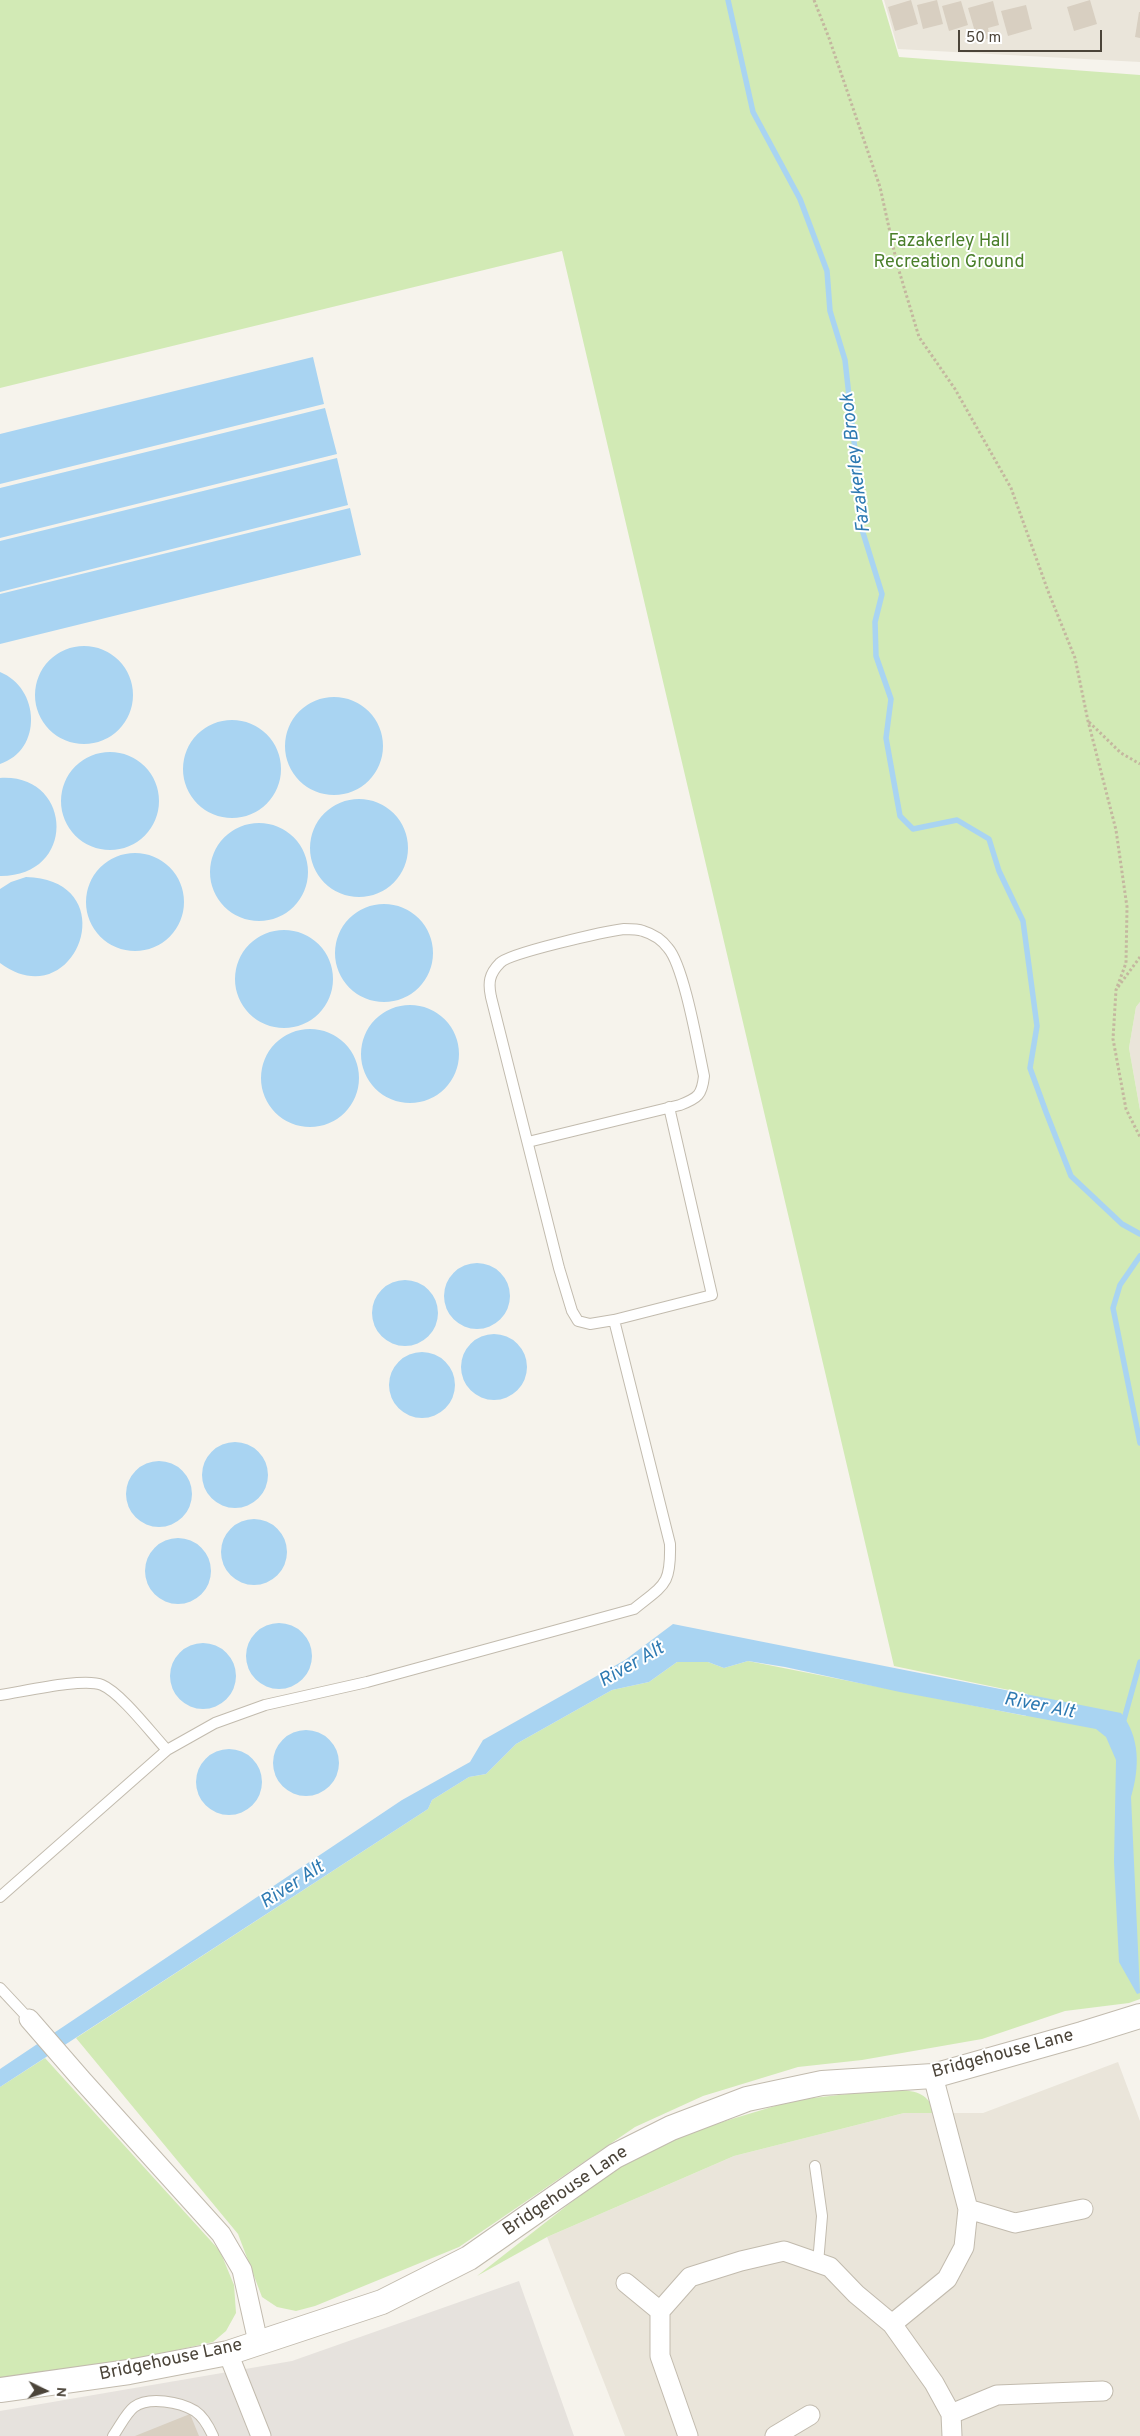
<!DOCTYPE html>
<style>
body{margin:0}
#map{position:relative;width:1140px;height:2436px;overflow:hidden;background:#f6f3ec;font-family:Overpass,sans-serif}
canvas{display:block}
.north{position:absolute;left:20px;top:2366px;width:50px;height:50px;-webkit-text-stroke:4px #fff;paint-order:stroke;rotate:94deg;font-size:14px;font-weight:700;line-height:20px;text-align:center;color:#4b4439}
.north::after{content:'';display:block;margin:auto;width:18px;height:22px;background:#4b4439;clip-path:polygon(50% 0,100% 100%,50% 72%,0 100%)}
.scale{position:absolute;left:958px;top:30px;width:144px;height:22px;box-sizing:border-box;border:2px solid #4b4439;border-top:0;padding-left:6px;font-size:15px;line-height:18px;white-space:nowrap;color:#4b4439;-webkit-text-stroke:4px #fff;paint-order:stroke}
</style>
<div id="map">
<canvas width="1140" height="2436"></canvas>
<div class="north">N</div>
<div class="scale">50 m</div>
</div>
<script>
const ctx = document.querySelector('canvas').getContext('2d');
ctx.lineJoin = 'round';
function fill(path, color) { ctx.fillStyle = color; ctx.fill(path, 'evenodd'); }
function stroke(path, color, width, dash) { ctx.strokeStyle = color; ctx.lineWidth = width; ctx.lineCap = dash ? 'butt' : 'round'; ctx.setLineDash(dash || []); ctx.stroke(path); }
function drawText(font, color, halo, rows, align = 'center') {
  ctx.font = font + ' Overpass,sans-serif'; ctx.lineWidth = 4; ctx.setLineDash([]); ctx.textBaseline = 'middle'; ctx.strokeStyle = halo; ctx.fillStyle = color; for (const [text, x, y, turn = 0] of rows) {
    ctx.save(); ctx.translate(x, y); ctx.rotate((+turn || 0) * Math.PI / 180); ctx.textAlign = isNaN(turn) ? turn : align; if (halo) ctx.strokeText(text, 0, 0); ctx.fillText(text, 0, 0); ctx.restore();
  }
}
fill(new Path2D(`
 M884,0h256v62l-242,-13z
 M1140,1002v108l-11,-62 7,-41z
 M1118,2062l22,59v315h-515l-78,-199 187,-81 170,-43h79z`), '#eae5da');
fill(new Path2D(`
 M519,2281l55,155h-574v-25l292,-50z`), '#e6e2dd');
fill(new Path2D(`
 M0,0h882l17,57 241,18v927l-4,5 -7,41 11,62v889l-11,4 -64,8 -83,28 -120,21 -64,7 -95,29 -68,31 -176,120 -144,59 -19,5 -19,-4 -15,-10 -24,-63 -162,-196 352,-229 4,-9 37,-23 17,-3 30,-30 96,-54 37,-8 28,-20h31l16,6 24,-7 278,55 2,-22 -134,-28 -332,-1415 -562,137z
 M45,2058l175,193 14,34 2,28 -10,18 -13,11 -76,17 -137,20v-292z
 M892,2089c25,3 32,1 45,24h-33l-170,43 -187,81 -70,39 92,-72 72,-53 71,-26 83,-25z`), '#d2eab5');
fill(new Path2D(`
 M313,357l11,47 -324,80v-50z
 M325,408l12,46 -337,84v-50z
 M337,458l11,47 -348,87v-51z
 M350,508l11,47 -361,89v-50z
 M35 695a49 49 0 1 1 98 0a49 49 0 1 1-98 0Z
 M0,672c40,16 43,78 0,92z
 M285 746a49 49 0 1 1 98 0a49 49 0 1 1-98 0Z
 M183 769a49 49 0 1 1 98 0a49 49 0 1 1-98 0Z
 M61 801a49 49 0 1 1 98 0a49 49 0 1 1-98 0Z
 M0,778c73,-5 78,99 0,98z
 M310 848a49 49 0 1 1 98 0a49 49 0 1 1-98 0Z
 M210 872a49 49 0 1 1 98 0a49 49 0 1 1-98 0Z
 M86 902a49 49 0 1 1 98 0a49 49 0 1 1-98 0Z
 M26,877c102,3 49,142 -26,86v-74l11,-7z
 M335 953a49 49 0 1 1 98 0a49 49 0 1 1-98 0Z
 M235 979a49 49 0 1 1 98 0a49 49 0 1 1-98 0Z
 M361 1054a49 49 0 1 1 98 0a49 49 0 1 1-98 0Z
 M261 1078a49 49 0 1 1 98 0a49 49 0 1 1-98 0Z
 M444 1296a33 33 0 1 1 66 0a33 33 0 1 1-66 0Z
 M372 1313a33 33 0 1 1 66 0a33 33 0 1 1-66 0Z
 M461 1367a33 33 0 1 1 66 0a33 33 0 1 1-66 0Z
 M389 1385a33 33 0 1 1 66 0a33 33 0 1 1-66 0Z
 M202 1475a33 33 0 1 1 66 0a33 33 0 1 1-66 0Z
 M126 1494a33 33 0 1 1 66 0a33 33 0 1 1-66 0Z
 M221 1552a33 33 0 1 1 66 0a33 33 0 1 1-66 0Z
 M145 1571a33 33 0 1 1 66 0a33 33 0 1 1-66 0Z
 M246 1656a33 33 0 1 1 66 0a33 33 0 1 1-66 0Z
 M673,1624l448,89c19,24 19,54 10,84l9,196 -3,1 -18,-32 -5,-100 2,-102 -10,-23 -10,-8 -196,-37 -115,-25 -37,-6 -24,7 -16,-6h-31l-28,20 -37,8 -96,54 -30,30 -17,3 -37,23 -4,9 -428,278v-18l402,-269 68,-38 13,-22 142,-80z
 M170 1676a33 33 0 1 1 66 0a33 33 0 1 1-66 0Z
 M273 1763a33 33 0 1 1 66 0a33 33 0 1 1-66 0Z
 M196 1782a33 33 0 1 1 66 0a33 33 0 1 1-66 0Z`), '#a9d4f2');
stroke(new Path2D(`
 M728,0l25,112 47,87 27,72 3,40 15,49 13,117 2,46 22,71 -7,28 1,34 15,43 -5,39 14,78 13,13 44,-9 32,19 10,32 24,50 14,105 -7,42 16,44 25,64 51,48 18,10
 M1140,1256l-20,29 -7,23 27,135
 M1123,1723l17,-61`), '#a9d4f2', 5.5);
fill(new Path2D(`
 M911,0l7,24 -23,7 -7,-24z
 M937,0l6,24 -20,5 -6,-24z
 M1090,0l7,24 -23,7 -7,-24z
 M961,1l7,24 -19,6 -7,-25z
 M993,1l6,24 -11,3 2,10 -12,4 -10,-34z
 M1026,5l6,24 -24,7 -7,-25z
 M1139,12h1v26l-5,-1z
 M190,2414l9,22h-64z`), '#d8cfc1');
const service = new Path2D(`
 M614,1320l98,-25 -43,-188
 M0,1695c22,-3 84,-18 102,-10 19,8 50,49 65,65l-167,147
 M167,1750l48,-27 50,-18 102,-23 267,-73c31,-25 37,-24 36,-65l-56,-224 -24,4 -12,-3 -6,-10 -13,-43 -68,-271c-3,-14 -2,-23 9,-34 9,-10 107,-32 124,-34 6,0 14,0 19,2 10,3 19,9 25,17 16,18 30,100 36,128 -2,19 -6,22 -24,29l-152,37
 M0,1988l29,31
 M815,2166l7,50 -4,47
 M113,2436c6,-8 13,-23 21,-29 15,-11 46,-5 61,4 9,6 14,16 18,25`);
const minor = new Path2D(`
 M29,2019l53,61 139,154 21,36 16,72
 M933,2076l35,133 -4,38 -17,32 -55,45 42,59 17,31 1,22
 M968,2209l47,14 68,-14
 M626,2283l34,28
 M228,2353l33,83
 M951,2414l46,-19 106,-4
 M688,2436l-28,-80v-45l30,-34 51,-16 43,-10 46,16 26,27 36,30
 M775,2436l35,-21`);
const tertiary = new Path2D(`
 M0,2390l129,-18 99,-19 154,-51 87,-44 146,-102 56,-28 76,-29 75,-16 111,-7 149,-42 58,-18`);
stroke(service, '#c2bbae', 12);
stroke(minor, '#c2bbae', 21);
stroke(tertiary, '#c2bbae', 26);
stroke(new Path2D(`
 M814,0l15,38 51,149 17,77 22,73 36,52 56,99 37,103 27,67 13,63 28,109 11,77 -1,56 -10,27 -3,49 13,70 14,28
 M1089,722l32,31 19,11
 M1118,987l22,-30`), '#c4b79f', 3, [2.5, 2.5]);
stroke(service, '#fff', 10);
stroke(minor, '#fff', 19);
stroke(tertiary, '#fff', 24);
drawText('18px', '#4a7f2a', '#fff', [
 ["Fazakerley Hall",949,242],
 ["Recreation Ground",949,263]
]);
drawText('18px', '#4b4439', '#fff', [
 ["Bridgehouse Lane",1003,2055,-15],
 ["Bridgehouse Lane",566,2192,-34],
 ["Bridgehouse Lane",171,2361,-12]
]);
drawText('italic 19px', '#2e7ab2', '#fff', [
 ["Fazakerley Brook",857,463,-97],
 ["River Alt",632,1666,-30],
 ["River Alt",1039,1707,11],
 ["River Alt",293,1886,-33]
]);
</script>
